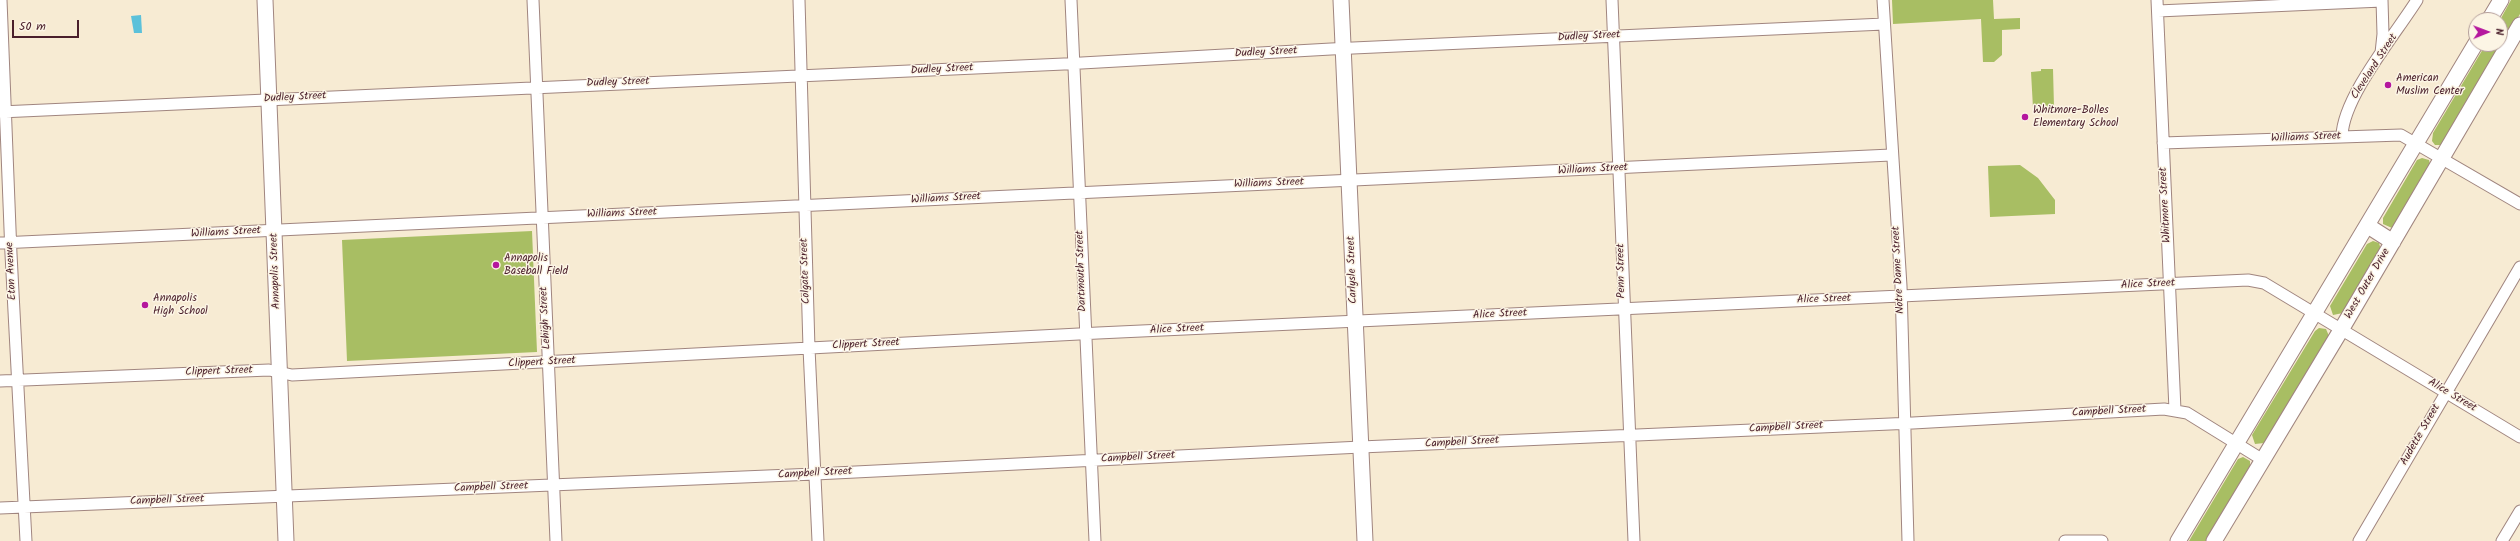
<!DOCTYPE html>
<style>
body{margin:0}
#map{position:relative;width:2520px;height:541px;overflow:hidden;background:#f7ebd3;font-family:Kalam,sans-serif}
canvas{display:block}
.north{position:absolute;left:2468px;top:12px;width:40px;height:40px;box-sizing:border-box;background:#fcf5e5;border:1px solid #b59f9b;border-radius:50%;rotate:89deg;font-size:11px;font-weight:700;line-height:16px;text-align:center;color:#4a1f2b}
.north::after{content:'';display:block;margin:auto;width:14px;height:18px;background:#b5179e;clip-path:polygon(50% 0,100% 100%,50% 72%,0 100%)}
.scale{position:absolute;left:12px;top:20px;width:67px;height:18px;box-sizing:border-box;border:2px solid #4a1f2b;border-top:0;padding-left:5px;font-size:12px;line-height:14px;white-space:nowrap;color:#4a1f2b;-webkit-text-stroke:3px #fcf5e5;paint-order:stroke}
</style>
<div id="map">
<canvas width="2520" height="541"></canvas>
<div class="north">N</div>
<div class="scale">50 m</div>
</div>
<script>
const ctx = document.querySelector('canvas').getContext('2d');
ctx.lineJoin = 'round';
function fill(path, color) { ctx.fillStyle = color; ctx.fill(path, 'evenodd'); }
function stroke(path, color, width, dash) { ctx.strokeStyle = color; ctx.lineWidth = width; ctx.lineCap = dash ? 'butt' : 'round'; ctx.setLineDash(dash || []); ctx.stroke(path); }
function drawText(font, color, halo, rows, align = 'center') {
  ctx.font = font + ' Kalam,sans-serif'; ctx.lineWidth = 3; ctx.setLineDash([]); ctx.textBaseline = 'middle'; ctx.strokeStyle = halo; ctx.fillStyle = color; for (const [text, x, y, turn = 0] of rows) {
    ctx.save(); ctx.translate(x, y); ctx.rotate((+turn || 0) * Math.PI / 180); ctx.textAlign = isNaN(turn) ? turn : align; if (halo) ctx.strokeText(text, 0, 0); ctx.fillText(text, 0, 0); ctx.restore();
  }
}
fill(new Path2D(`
 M1892,0h101l1,19 26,-1v11l-18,1v25l-8,7h-11l-2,-43 -88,5z
 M2511,0h9v14l-74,127 -3,4h-8l-3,-4 1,-8 53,-89h14v-24z
 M2041,69h12l1,38 -12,1 -1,-3h-4v3h-4l-2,-36 10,-1z
 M2422,158l7,2 1,4 -38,64 -9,-4v-6l34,-58z
 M2020,165l18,13 17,22v14l-65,3 -2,-51z
 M532,231l5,121 -190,9 -5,-121z
 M2373,241l6,2 2,7 -38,63 -10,2 -3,-9 37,-62z
 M2319,328l7,1 3,7 -65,107 -9,1 -3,-9 63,-104z
 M2243,457l7,4v7l-44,73h-17l49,-82z`), '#a8be63');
fill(new Path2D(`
 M141,15l1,18h-8l-3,-17z`), '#5cc1da');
const street = new Path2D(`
 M1,0l10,254 15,287
 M533,0l23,541
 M799,0l10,348 9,193
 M1071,0l24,541
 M1612,0l22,541
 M1883,0l18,286 7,255
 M2157,0l18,410
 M2158,11l224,-10
 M2381,53l2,-19 -1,-34
 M0,112l1064,-48 267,-15 553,-25
 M2342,136c1,-39 53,-101 75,-136
 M2163,143l238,-8 119,69
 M0,243l1891,-88
 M0,381l269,-11 23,5 806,-42 1150,-53 16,3 256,154
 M0,508l815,-34 546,-27 552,-24 251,-14 23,4 76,47
 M2065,541h37
 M2359,541l161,-274
 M2502,541l18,-30`);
const secondary = new Path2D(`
 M265,0l21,541
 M1341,0l24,541
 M2489,20l12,-20
 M2368,226l25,16
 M2178,541l298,-498
 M2214,541l127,-211 179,-305`);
stroke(street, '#a0857f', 13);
stroke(secondary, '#a0857f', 17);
stroke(street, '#fff', 11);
stroke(secondary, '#fff', 15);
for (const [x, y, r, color] of [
 [2388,85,4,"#b5179e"],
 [2025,117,4,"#b5179e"],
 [496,265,4,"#b5179e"],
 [145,305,4,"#b5179e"]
]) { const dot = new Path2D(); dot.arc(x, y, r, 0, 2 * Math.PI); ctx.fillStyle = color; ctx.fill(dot); stroke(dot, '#fcf5e5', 1.5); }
drawText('11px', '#4a1f2b', '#fcf5e5', [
 ["Dudley Street",1589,37,-3],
 ["Dudley Street",1266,53,-3],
 ["Cleveland Street",2375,67,-57],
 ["Dudley Street",942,70,-3],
 ["Dudley Street",618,83,-2],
 ["Dudley Street",295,98,-3],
 ["Williams Street",2306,138,-2],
 ["Williams Street",1593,170,-3],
 ["Williams Street",1269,184,-2],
 ["Williams Street",946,199,-3],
 ["Whitmore Street",2166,205,-93],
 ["Williams Street",622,214,-2],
 ["Williams Street",226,233,-3],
 ["Carlysle Street",1353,270,-92],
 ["Notre Dame Street",1899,270,-93],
 ["Eton Avenue",12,271,-93],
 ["Annapolis Street",276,271,-92],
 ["Colgate Street",806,271,-92],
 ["Dartmouth Street",1082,271,-92],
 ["Penn Street",1622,271,-91],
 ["West Outer Drive",2368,284,-60],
 ["Alice Street",2148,285,-3],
 ["Alice Street",1824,300,-2],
 ["Alice Street",1500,315,-3],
 ["Lehigh Street",546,318,-93],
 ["Alice Street",1177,330,-3],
 ["Clippert Street",866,345,-3],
 ["Clippert Street",542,363,-3],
 ["Clippert Street",219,372,-2],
 ["Alice Street",2452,396,31],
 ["Campbell Street",2109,412,-3],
 ["Campbell Street",1786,428,-3],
 ["Audette Street",2421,435,-60],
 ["Campbell Street",1462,443,-3],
 ["Campbell Street",1138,458,-3],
 ["Campbell Street",815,474,-3],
 ["Campbell Street",491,488,-2],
 ["Campbell Street",167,501,-2]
]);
drawText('11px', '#4a1f2b', '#fcf5e5', [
 ["American",2396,79],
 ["Muslim Center",2396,92],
 ["Whitmore-Bolles",2033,111],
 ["Elementary School",2033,124],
 ["Annapolis",504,259],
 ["Baseball Field",504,272],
 ["Annapolis",153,299],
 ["High School",153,312]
], 'left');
</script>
